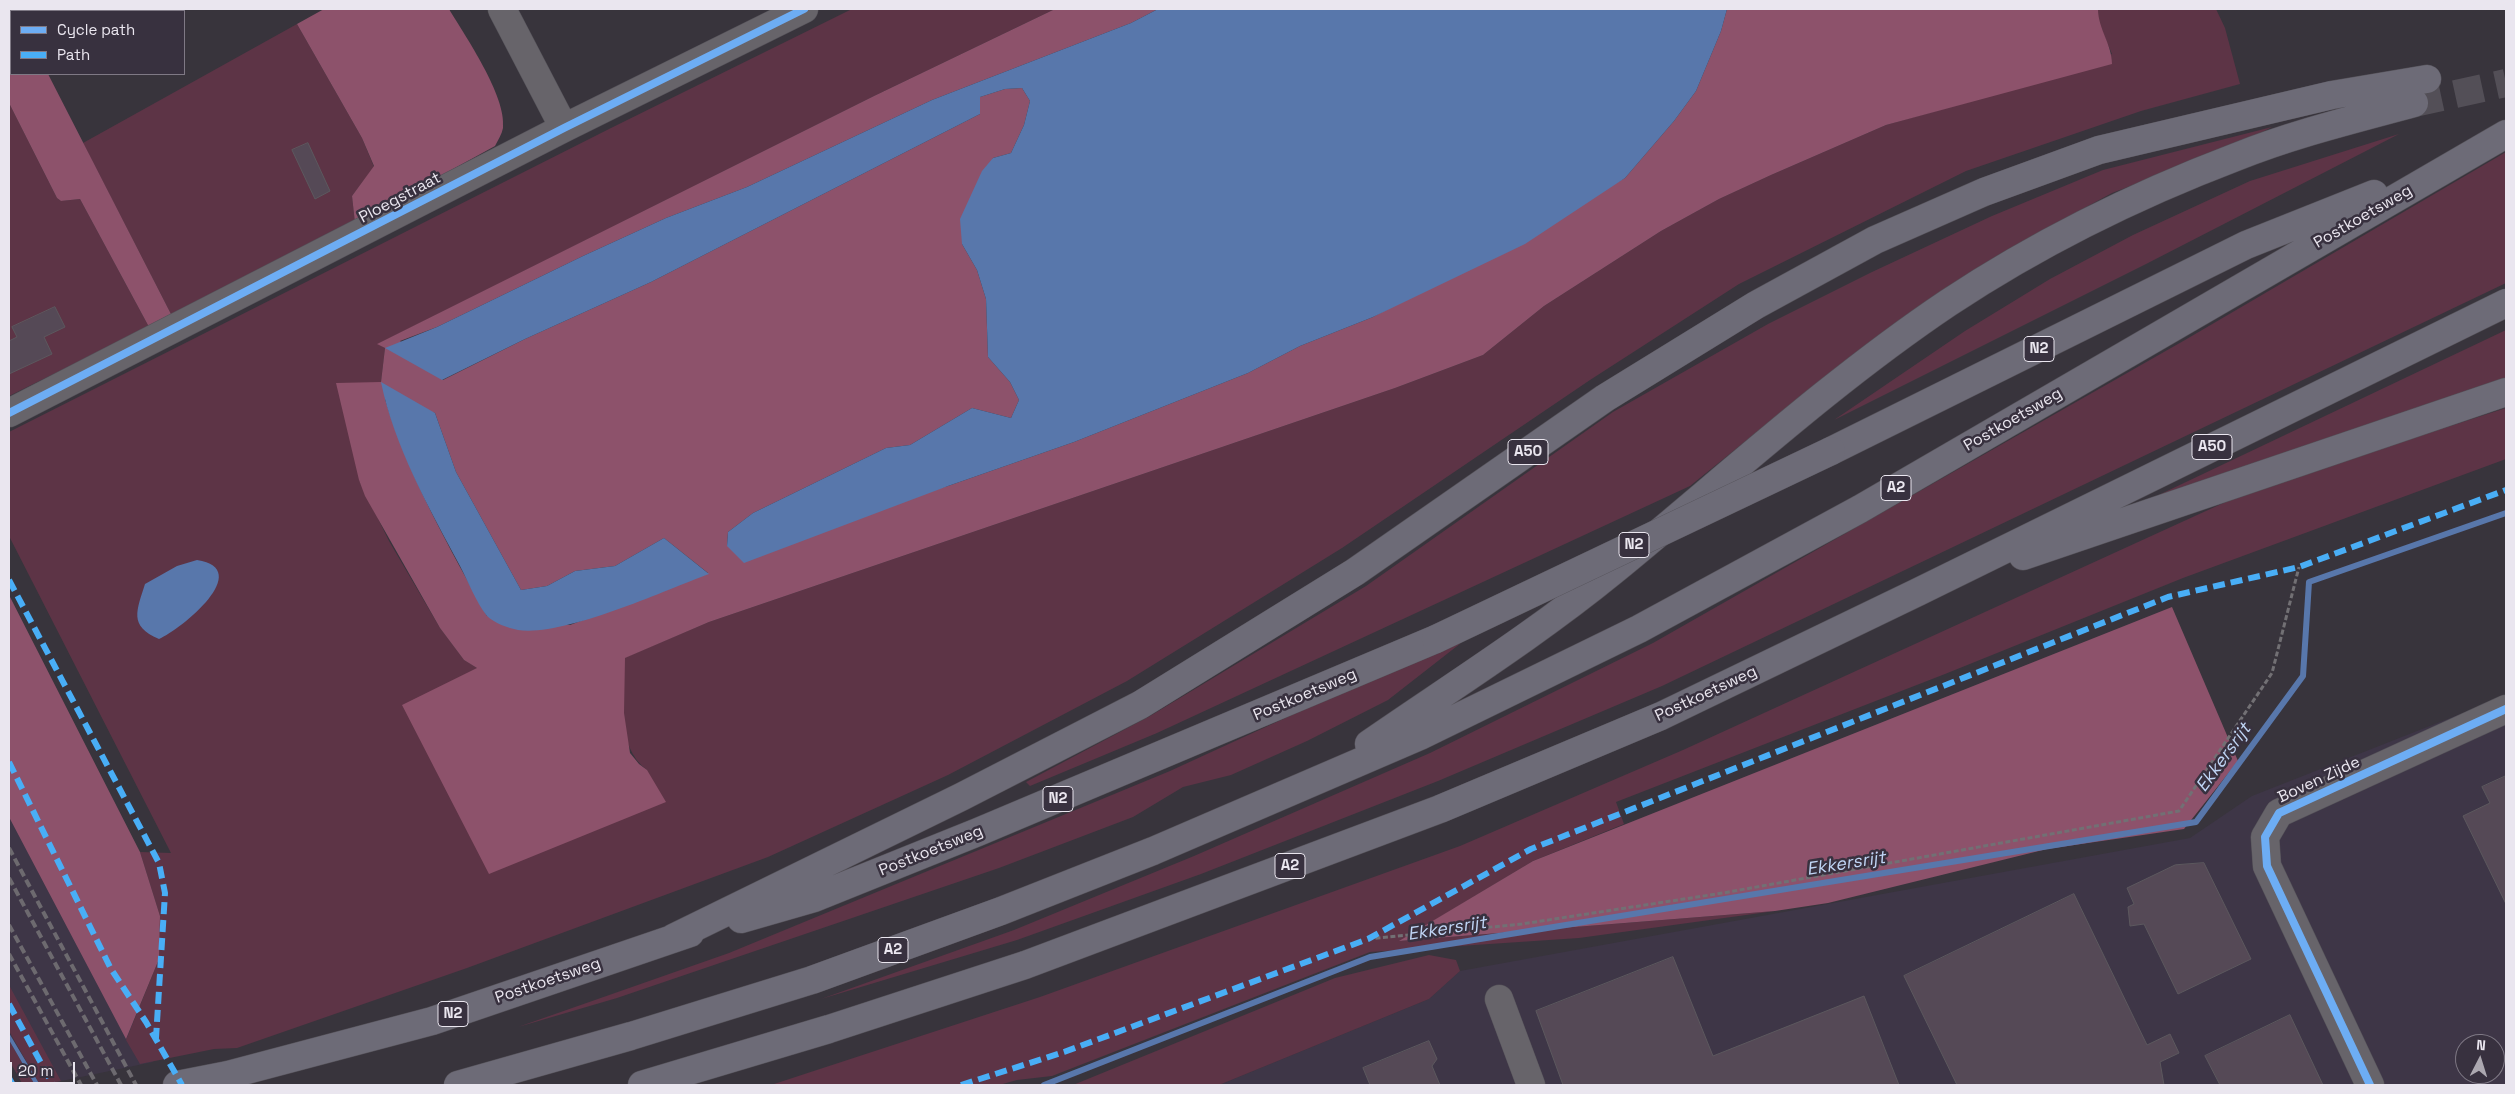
<!DOCTYPE html>
<style>
body{margin:0}
#map{position:relative;width:2515px;height:1094px;overflow:hidden;background:#38343c;font-family:"Space Grotesk",sans-serif}
canvas{display:block}
.frame{position:absolute;inset:0;border:10px solid #eae6ef;pointer-events:none}
.legend{position:absolute;left:10px;top:10px;width:175px;height:65px;box-sizing:border-box;background:#38313f;border:1px solid #7f7985;margin:0;padding:6px 9px;list-style:none;font-size:15px;color:#eae6ef}
.legend li{display:flex;align-items:center;gap:10px;height:25px}
.legend b{width:25px;border:1px solid #7f7985}
.north{position:absolute;left:2455px;top:1034px;width:50px;height:50px;box-sizing:border-box;background:#38313f;border:1px solid #7f7985;border-radius:50%;rotate:5deg;font-size:14px;font-weight:700;line-height:20px;text-align:center;color:#eae6ef}
.north::after{content:'';display:block;margin:auto;width:18px;height:22px;background:#aca8b0;clip-path:polygon(50% 0,100% 100%,50% 72%,0 100%)}
.scale{position:absolute;left:10px;top:1062px;width:65px;height:22px;box-sizing:border-box;border:2px solid #eae6ef;border-top:0;padding-left:6px;font-size:15px;line-height:18px;white-space:nowrap;color:#eae6ef;-webkit-text-stroke:4px #38313f;paint-order:stroke}
</style>
<div id="map">
<canvas width="2515" height="1094"></canvas>
<div class="frame"></div>
<ul class="legend">
<li><b style="height:6px;background:#6dadf4"></b>Cycle path</li>
<li><b style="height:6px;background:#49aef6"></b>Path</li>
</ul>
<div class="north">N</div>
<div class="scale">20 m</div>
</div>
<script>
const ctx = document.querySelector('canvas').getContext('2d');
ctx.lineJoin = 'round';
function fill(path, color) { ctx.fillStyle = color; ctx.fill(path, 'evenodd'); }
function stroke(path, color, width, dash) { ctx.strokeStyle = color; ctx.lineWidth = width; ctx.lineCap = dash ? 'butt' : 'round'; ctx.setLineDash(dash || []); ctx.stroke(path); }
function drawText(font, color, halo, rows, align = 'center') {
  ctx.font = font + ' "Space Grotesk",sans-serif'; ctx.lineWidth = 5; ctx.setLineDash([]); ctx.textBaseline = 'middle'; ctx.strokeStyle = halo; ctx.fillStyle = color; for (const [text, x, y, turn = 0] of rows) {
    ctx.save(); ctx.translate(x, y); ctx.rotate((+turn || 0) * Math.PI / 180); ctx.textAlign = isNaN(turn) ? turn : align; if (halo) ctx.strokeText(text, 0, 0); ctx.fillText(text, 0, 0); ctx.restore();
  }
}
fill(new Path2D(`
 M2506,696v389h-1287l210,-86 31,-28 730,-133 62,-42zM2465,1044h30v30h-30z
 M9,776l144,286 -106,22 -24,1 -14,-25z`), '#3e3647');
fill(new Path2D(`
 M852,9h203l-181,87 -496,248 7,4 -4,34 -22,98 30,61 51,87 24,32 183,110c-32,-23 -24,-77 -23,-112l85,-36 686,-234 88,-33 61,-49 117,-75 58,-32 52,-24 115,-50 143,-40 83,-31 -14,-32v-13h118l9,19 15,56 -99,27 -175,60 -227,113 -149,96 -248,168 -215,133 -179,94 -180,82 -301,111 -230,80 -23,1 -74,15 -14,-24 33,-81 1,-43 -20,-64 31,1 -162,-317v-104l602,-304z
 M297,24l65,114 12,29 -22,29 3,27 -183,93 -89,-173z
 M9,103l48,95 4,3 19,-2 69,128 -140,69z
 M2272,127l-36,19 -124,47 -107,58 -98,66 -102,76 -115,93 -533,247 -127,53 -4,-4 124,-66 216,-130 247,-174 155,-88 104,-52 120,-56 111,-46z
 M2399,134l-251,129 -314,157 131,-89 85,-52 83,-44 117,-54z
 M2506,152v131l-844,403 -224,95 -237,93 -184,66 -196,59 193,-69 180,-74 236,-103 223,-110 532,-303z
 M2506,330v49l-381,132z
 M2506,408v51l-323,119 -238,96 -329,128 8,22 -91,37 -133,80 375,-30 -196,27 -209,14 -318,124 -35,4 -18,5h-228l269,-88 420,-151 223,-96 547,-250 62,-23z
 M1461,643l-73,57 -81,41 -76,34 -48,12 -50,30 -134,51 -382,130 -99,29 211,-74 441,-182 224,-103z
 M1429,955l27,5 4,11 -31,28 -210,86h-146l262,-107z
 M9,985l52,96 -21,4 -31,-54z
 M9,1040l26,45h-12l-14,-25z`), '#5d3446');
fill(new Path2D(`
 M9,9h6l1,2h-5v63h37l124,242 -23,11 -69,-128 -19,2 -4,-3 -48,-95z
 M324,9h125c16,27 58,87 54,119 -1,6 -5,12 -8,18l-140,77 -3,-27 22,-30 -12,-28 -65,-114z
 M1055,9h103l-27,14 -199,77 -185,87 -81,31 -83,38 -146,71 -37,14 43,39 82,-41 126,-57 329,-168v-17l25,-8 17,-1 8,13 -6,24 -13,28 -18,5 -31,86 15,26 9,29 2,58 22,25 9,18 -8,18 -39,-10 -62,37 -24,3 -133,65 -25,19 -1,14 221,-60 126,-44 174,-69 52,-27 73,-29 252,-139 49,-57 22,-30 25,-60 6,-22h371c0,20 14,35 14,55l-226,61 -115,50 -52,24 -58,32 -117,75 -61,49 -88,33 -686,234 -84,36 -1,55 6,40 9,11 8,6 19,32 -177,72 -87,-169 75,-37 -13,-8 -24,-32 -75,-132 -6,-16 -23,-97 45,-1 4,-34 -8,-4 497,-248zM385,399l50,14 21,59 65,118 26,-4 28,-15 40,-5 49,-28 44,35 -138,52 -83,-9c-38,-69 -79,-141 -102,-217z
 M9,595l131,257 20,64 -1,43 -33,80 -117,-222z
 M2172,607l66,154 -54,68 -137,20 -219,54 -53,8 -376,30 134,-80z`), '#8d526b');
fill(new Path2D(`
 M1158,9h569l-6,22 -25,60 -22,30 -49,57 -100,66 -152,73 -73,29 -52,27 -174,69 -126,44 -204,77 -17,-17 1,-14 25,-19 133,-65 24,-3 62,-37 39,10 8,-18 -9,-18 -22,-25 -2,-58 -9,-29 -15,-26 -2,-25 22,-48 11,-13 18,-5 13,-28 6,-24 -8,-13 -17,1 -25,8v17l-329,168 -126,57 -83,41 -57,-32 52,-21 146,-71 83,-38 81,-31 185,-87 199,-77z
 M381,382l54,31 21,59 65,118 26,-4 28,-15 40,-5 49,-28 45,36c-46,17 -146,63 -191,56 -10,-2 -24,-7 -31,-14 -11,-14 -19,-35 -27,-50 -31,-58 -66,-120 -79,-184z
 M197,560c58,9 -15,69 -38,79 -31,-13 -22,-29 -14,-55l32,-18z
 M9,1031v2l31,52h-5l-26,-45z`), '#5877ab');
stroke(new Path2D(`
 M1044,1085l326,-128 826,-135 107,-146 6,-94 197,-69`), '#5877ab', 6);
const building = new Path2D(`
 M308,143l22,48 -15,8 -23,-49z
 M55,307l10,20 -21,10 8,17 -43,20v-33l8,-4 -5,-10z
 M2506,776v128l-43,-88 27,-13 -8,-16z
 M2204,863l47,96 -73,35 -34,-70 -14,2 -2,-19 6,-3 -7,-16 48,-23z
 M2074,894l73,151 23,-11 9,19 -19,9 4,23h-207l-53,-109z
 M1673,957l40,99 151,-60 35,89h-336l-27,-74z
 M2290,1015l33,70h-103l-15,-29z
 M1429,1041l8,18 -5,7 8,19h-70l-7,-17z`);
fill(building, '#554956');
stroke(building, '#5c585e', 1);
stroke(new Path2D(`
 M2414,103l92,-20`), '#534f57', 28, [28, 14]);
const minor = new Path2D(`
 M502,9l62,119
 M9,413l555,-285 240,-119
 M1499,999l32,86
 M2370,1085l-103,-219 -2,-29 14,-24 227,-104`);
const highway = new Path2D(`
 M1831,451l415,-206 128,-51
 M2023,556l483,-164
 M1369,744c81,-56 167,-110 244,-173 110,-90 216,-188 335,-268 89,-59 188,-108 288,-146 57,-23 119,-38 178,-54
 M741,919l73,-21 164,-66 458,-193
 M673,938l288,-141 179,-92 215,-133 250,-174 151,-93 119,-65 109,-48 115,-42 233,-55 95,-16
 M177,1085l51,-10 204,-54 258,-88
 M458,1085l173,-49 181,-56 189,-69 152,-60 267,-115 219,-107 221,-120 646,-375
 M642,1085l187,-56 196,-64 415,-156 221,-93 257,-124 588,-289`);
stroke(minor, '#545158', 29);
stroke(highway, '#545158', 29);
stroke(new Path2D(`
 M1368,939l154,-15 201,-31 456,-82 93,-138 27,-106`), '#727074', 3, [5, 2.5]);
stroke(minor, '#67646a', 28);
stroke(highway, '#6d6b77', 28);
stroke(new Path2D(`
 M9,848l127,237
 M9,878l112,207
 M9,925l88,160
 M9,954l72,131`), '#6d6a6f', 4, [8, 4]);
const highwayBridge = new Path2D(`
 M1436,639l395,-188`);
stroke(highwayBridge, '#545158', 29, []);
stroke(highwayBridge, '#6d6b77', 28);
stroke(new Path2D(`
 M9,580l150,283 6,30 -9,145
 M9,762l102,207 35,53 36,63
 M9,1004l44,81
 M9,1078l4,7
 M961,1085l103,-33 304,-113 163,-90 637,-252 131,-30 207,-77`), '#49aef6', 6, [12, 6]);
stroke(new Path2D(`
 M9,413l555,-285 240,-119
 M2370,1085l-103,-219 -2,-29 14,-24 227,-104`), '#6dadf4', 8);
for (const [x, y, w] of [
 [2039,349,30],
 [2212,447,40],
 [1528,452,40],
 [1896,488,30],
 [1634,545,30],
 [1058,799,30],
 [1290,866,30],
 [893,950,30],
 [453,1014,30]
]) { const box = new Path2D(); box.roundRect(x - w / 2, y - 12.5, w, 25, 4); ctx.fillStyle = '#38313f'; ctx.fill(box); stroke(box, '#eae6ef', 1); }
drawText('bold 15px', '#eae6ef', null, [
 ["N2",2039,349],
 ["A50",2212,447],
 ["A50",1528,452],
 ["A2",1896,488],
 ["N2",1634,545],
 ["N2",1058,799],
 ["A2",1290,866],
 ["A2",893,950],
 ["N2",453,1014]
]);
drawText('16px', '#eae6ef', '#38313f', [
 ["Ploegstraat",400,198,-28],
 ["Postkoetsweg",2363,217,-30],
 ["Postkoetsweg",2013,420,-30],
 ["Postkoetsweg",1706,694,-25],
 ["Postkoetsweg",1305,695,-23],
 ["Boven Zijde",2319,780,-25],
 ["Postkoetsweg",931,851,-22],
 ["Postkoetsweg",548,981,-19]
]);
drawText('italic 18px', '#c0d5f5', '#38313f', [
 ["Ekkersrijt",2224,758,-54],
 ["Ekkersrijt",1846,864,-9],
 ["Ekkersrijt",1447,929,-9]
]);
</script>
